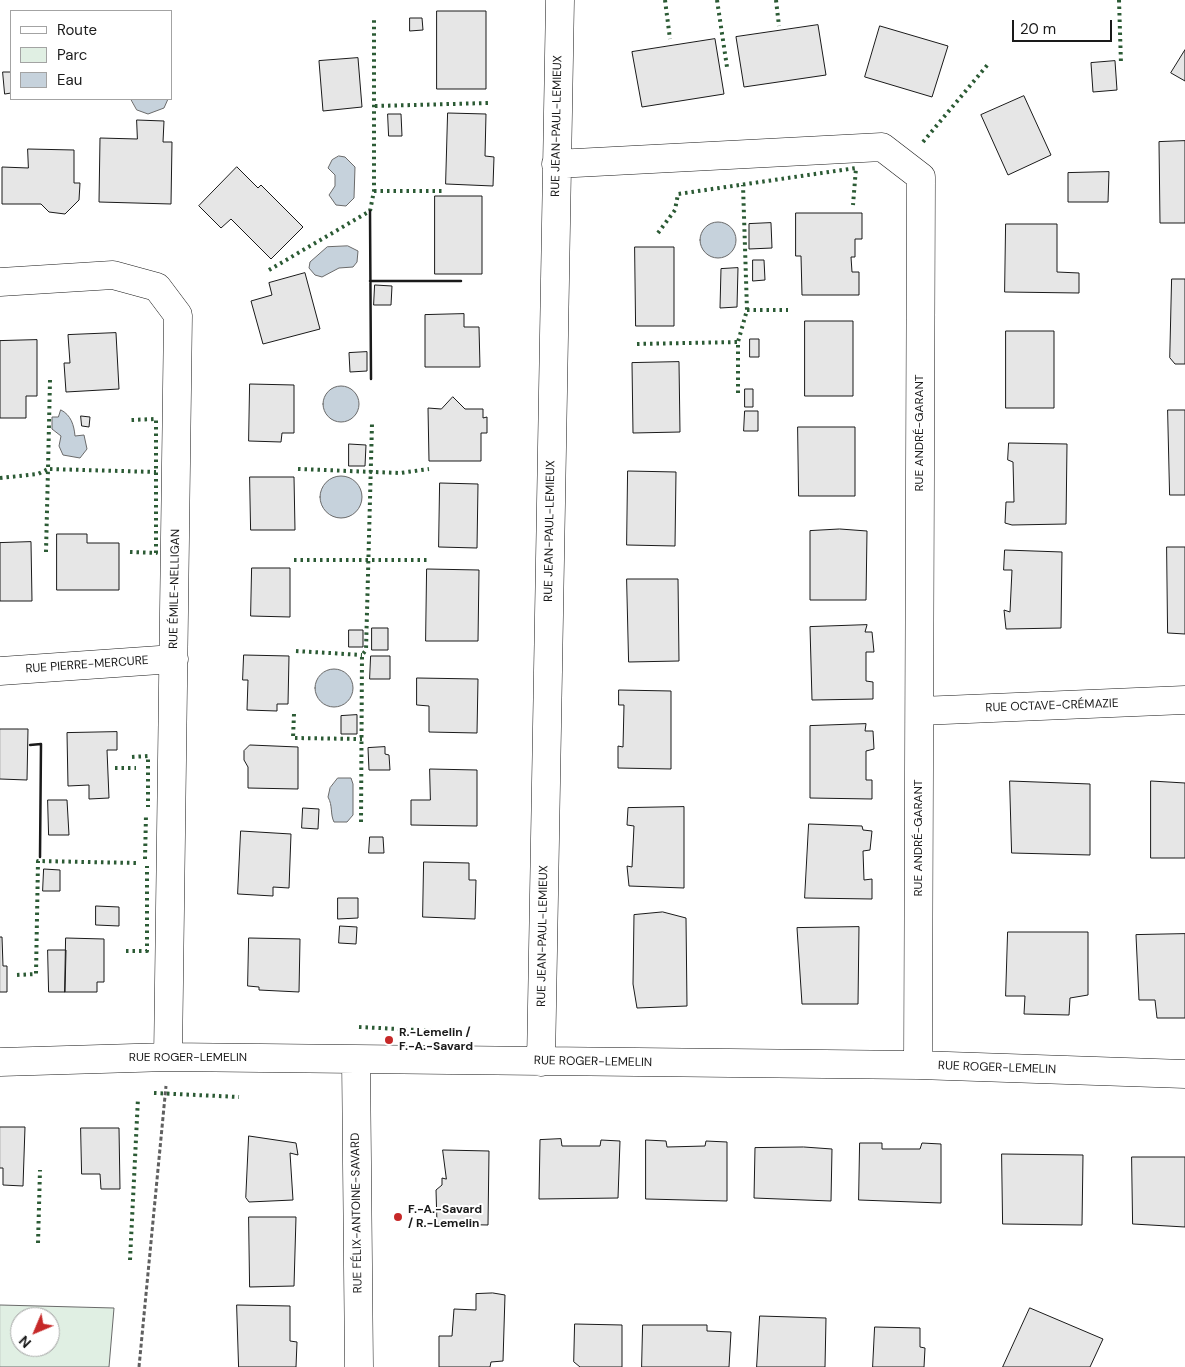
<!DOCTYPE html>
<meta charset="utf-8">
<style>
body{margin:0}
#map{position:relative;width:1185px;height:1367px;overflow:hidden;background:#fff;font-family:"DM Sans",sans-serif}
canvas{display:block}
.legend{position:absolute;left:10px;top:10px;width:162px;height:90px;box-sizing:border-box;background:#fff;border:1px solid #a3a3a3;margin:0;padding:6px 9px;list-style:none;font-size:15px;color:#1a1a1a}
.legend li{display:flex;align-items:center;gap:10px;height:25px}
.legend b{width:25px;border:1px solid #a3a3a3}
.north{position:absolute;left:10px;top:1307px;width:50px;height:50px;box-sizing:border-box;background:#fff;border:1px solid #a3a3a3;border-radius:50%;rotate:225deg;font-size:14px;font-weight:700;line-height:20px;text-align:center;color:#1a1a1a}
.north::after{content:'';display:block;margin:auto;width:18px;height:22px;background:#c62828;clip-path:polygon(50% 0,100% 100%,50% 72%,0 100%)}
.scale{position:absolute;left:1012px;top:20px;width:100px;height:22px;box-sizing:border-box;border:2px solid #1a1a1a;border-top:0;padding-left:6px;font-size:15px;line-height:18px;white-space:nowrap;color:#1a1a1a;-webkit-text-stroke:4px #fff;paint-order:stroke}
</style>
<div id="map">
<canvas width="1185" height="1367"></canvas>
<ul class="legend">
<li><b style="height:6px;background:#fff"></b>Route</li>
<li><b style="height:14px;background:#e0efe3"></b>Parc</li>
<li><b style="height:14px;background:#c6d2dc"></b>Eau</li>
</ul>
<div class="north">N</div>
<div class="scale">20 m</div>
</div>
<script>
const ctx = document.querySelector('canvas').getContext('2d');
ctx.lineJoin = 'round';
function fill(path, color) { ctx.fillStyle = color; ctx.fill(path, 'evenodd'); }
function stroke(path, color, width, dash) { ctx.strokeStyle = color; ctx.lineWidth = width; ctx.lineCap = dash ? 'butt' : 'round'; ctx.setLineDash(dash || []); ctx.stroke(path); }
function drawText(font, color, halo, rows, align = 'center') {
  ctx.font = font + ' "DM Sans",sans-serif'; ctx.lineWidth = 4; ctx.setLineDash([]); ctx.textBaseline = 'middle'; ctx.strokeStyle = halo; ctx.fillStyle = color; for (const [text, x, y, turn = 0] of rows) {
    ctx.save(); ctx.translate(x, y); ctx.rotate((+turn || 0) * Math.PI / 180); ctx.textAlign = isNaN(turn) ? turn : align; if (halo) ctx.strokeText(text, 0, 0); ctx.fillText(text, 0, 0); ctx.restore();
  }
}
const green = new Path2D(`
 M0,1305l114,3 -5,59h-109zM20,1317h30v30h-30z`);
fill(green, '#e0efe3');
stroke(green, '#6a6a6a', 1);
const water = new Path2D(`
 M131,99h37l-4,9 -16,6 -11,-4z
 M339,156l6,1 10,10 -1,31 -8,8 -10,-1 -7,-10 6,-9v-11l-7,-7 4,-8z
 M700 240a18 18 0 1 1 36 0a18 18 0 1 1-36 0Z
 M348,246l10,5 -1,11 -4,5 -14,1 -17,9 -7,-2 -6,-7 1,-6 17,-15z
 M323 404a18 18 0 1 1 36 0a18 18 0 1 1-36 0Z
 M61,410c10,5 13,15 14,26l9,-1 3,14 -7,9 -17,-3 -4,-9 2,-10 -9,-7v-12h6z
 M320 497a21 21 0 1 1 42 0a21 21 0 1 1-42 0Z
 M315 688a19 19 0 1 1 38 0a19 19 0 1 1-38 0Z
 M338,778h13l2,6v31l-6,7h-13c-4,-8 -1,-16 -6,-25l2,-9z`);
fill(water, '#c6d2dc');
stroke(water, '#6a6a6a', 1);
const building = new Path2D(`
 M437,11h49v78h-49z
 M410,18h12l1,12 -13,1z
 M818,25l8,50 -82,12 -8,-50z
 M880,26l68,20 -16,51 -67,-20z
 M715,39l9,55 -82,13 -10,-55z
 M1185,50v31l-14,-8z
 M358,58l4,49 -39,4 -4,-50z
 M1115,61l2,29 -24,2 -2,-29z
 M3,72h8v21l-6,1z
 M1024,96l27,59 -43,20 -27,-60z
 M448,113l38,1 -1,42 9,1 -1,29 -47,-2z
 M388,114h13l1,22h-13z
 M137,120l27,1 -1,21h9l-1,62 -72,-2 1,-64 37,1z
 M1185,141v82h-25l-1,-81z
 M28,149l46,1v33h6l-1,17 -14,14 -16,-2 -8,-8h-39v-37l26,1z
 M237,167l21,21 3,-3 42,42 -32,32 -40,-40 -10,9 -22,-22z
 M1109,172l-1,30h-40v-29z
 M435,196h47v78h-47z
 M796,213h66v26h-7v18h-4l1,15h7v23h-57l-1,-39h-5z
 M771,223l1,25 -23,1v-25z
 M1006,224h51v48l22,1v20l-74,-1z
 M635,247h39v79h-38z
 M753,260h11l1,20 -12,1z
 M738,268l-1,39 -17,1 1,-39z
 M305,273l15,56 -57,15 -12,-43 21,-6 -3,-12z
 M1172,279h13v85h-10l-5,-6z
 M375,285l17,1 -1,19h-17z
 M464,314v13h15l1,40h-55v-52z
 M805,321h48v75h-48z
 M1006,331h48v77h-48z
 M116,333l3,56 -53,3 -2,-29h6l-2,-28z
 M750,339h9v18h-9z
 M37,340v56h-11v22h-26v-77z
 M367,352v19l-17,1 -1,-19z
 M679,362l1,70 -47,1 -1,-70z
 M250,384l44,1v48h-12l-1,9 -32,-1z
 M745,389h8v18h-8z
 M453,397l12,12h18v9l4,-1v16h-6v28h-52l-1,-53 13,1z
 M1168,410h17v85h-15z
 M745,411h13v20h-14z
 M81,416l9,1 -1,10 -7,-1z
 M798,427h57v69h-56z
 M1009,443l58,1 -1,80 -54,1 -7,-2 1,-21h8l-1,-40 -5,-2z
 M349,444l17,1 -1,21h-16z
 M628,471l48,1 -1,74 -48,-1z
 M250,477h44l1,53h-44z
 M440,483l38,1 -1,64 -38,-1z
 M840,529l27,2 -1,69h-56v-69z
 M57,534h30v9h32v47h-62z
 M31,542l1,59h-32v-58z
 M1167,547h18v87l-17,-1z
 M1005,550l57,2 -1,76 -55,1 -2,-19 6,2 2,-42h-8z
 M252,568h38v49l-39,-1z
 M427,569l52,1 -1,71h-52z
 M627,579h51l1,82 -50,1z
 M867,625l-2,7h7l2,20h-8v29l7,1v17l-61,1 -2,-73z
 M372,628h16v22h-16z
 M349,630h14v17h-14z
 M244,655l45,1 -1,48h-11v7l-30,-1 1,-30h-5z
 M371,656h19v23h-20z
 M417,678l61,1 -1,54 -48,-1v-26l-12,-1z
 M619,690l52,1v78l-53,-1v-22l5,1 1,-42h-5z
 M357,715v19h-16v-18z
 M866,724l-1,7h8l1,18 -8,2v29h6v19l-62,-1v-72z
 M0,729h28l-1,51 -27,-1z
 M117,732v18h-10l2,48 -20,1v-14l-21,1 -1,-53z
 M250,745l48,2v42l-50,-1v-21l-4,-7v-9z
 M385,747v7l4,1 1,15h-21l-1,-22z
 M430,769l47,1v56l-66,-1v-25h19z
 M1010,781l80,3v71l-78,-2z
 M1151,781l34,2v75h-34z
 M48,800h19l2,35h-20z
 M684,807v81l-55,-2 -2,-20 5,1 2,-41 -7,-1 1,-17z
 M303,808l16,1 -1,20 -16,-1z
 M809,824l53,2 1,4 9,1 -2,19 -7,1 1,29 8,-1v20l-67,-1z
 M241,831l50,3 -2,54 -16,-1v9l-35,-2z
 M370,837h13l1,16h-15z
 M424,862l45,1v17h7l-1,39 -52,-2z
 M44,869l16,1v21h-17z
 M338,898h20v20l-20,1z
 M96,906l23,1v19l-23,-1z
 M663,912l23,6 1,88 -50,2 -4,-24 1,-69z
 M340,926l17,1 -1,17 -17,-1z
 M859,927l-1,77h-56l-5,-76z
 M1008,932h80v63l-18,3 -1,17 -45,-1 1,-18h-19z
 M1185,934v84h-28l-2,-18h-16l-3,-65z
 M0,937h2l1,29h4v26h-7z
 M66,938l38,1v43h-7v10h-32z
 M249,938l51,1 -1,53 -40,-2v-3l-11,-1z
 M48,950h18l-1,42h-16z
 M0,1127h25l-2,59 -20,-1v-17h-3z
 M81,1128h38l1,61h-19l-1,-15h-18z
 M249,1136l47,7 2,12 -8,-2 3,47 -44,2 -3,-4z
 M561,1139l1,7h38l1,-6 19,1 -2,57 -79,1 1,-59z
 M646,1140l20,1 1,6 38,-1 1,-5 21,1v59l-81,-2z
 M860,1143h22v6h38l2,-6 19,1v59l-82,-3z
 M804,1147l28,2 -1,52 -77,-3 1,-50z
 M443,1150l46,1 -1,74 -51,-1 -1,-34 6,-5v-7l4,1z
 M1002,1154l81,1 -1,70 -79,-1z
 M1132,1157h53v70l-52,-3z
 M249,1217h47l-2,69 -44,1z
 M493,1293l12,2 -2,66 -12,1 -1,5h-51v-31h13l2,-27 22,1v-16z
 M237,1305l53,1v35l7,1 -1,25h-57z
 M1030,1308l73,31 -13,28h-87z
 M760,1316l66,2 -1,49h-68z
 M575,1324l47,1v42h-42l-6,-5z
 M643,1325h64v6l24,1 -2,35h-87z
 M875,1327l45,1v19l5,1 -1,19h-51z`);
fill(building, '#e6e6e6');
stroke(building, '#1a1a1a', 1);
const minor = new Path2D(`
 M556,164l326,-17 39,30 -3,888
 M0,282l113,-7 44,12 21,28 -10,742
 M0,671l174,-12
 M920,711l265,-11
 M356,1060l3,307
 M0,1062l168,-5 750,8 267,9
 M541,1062l19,-1062`);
stroke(minor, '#1a1a1a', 29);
stroke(new Path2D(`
 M139,1367l27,-281`), '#5f5f5f', 3, [4, 2.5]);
stroke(minor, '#fff', 28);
stroke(new Path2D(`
 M665,0l5,39
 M717,0l10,67
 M776,0l3,26
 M1119,0l2,64
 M375,106l114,-3
 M923,142l66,-79
 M374,191h70
 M658,233l17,-23 3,-16 178,-26 -3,37
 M269,270l101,-59 4,-20v-174
 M747,310h41
 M637,344l101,-2
 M50,380l-2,89 108,3
 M738,393v-51l9,-32 -4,-125
 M298,469l102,4 29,-4
 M0,478l38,-4 10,-5 -2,83
 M130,552l26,1v-134l-25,1
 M294,560h133
 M296,651l66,4
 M294,714l-1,24 69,1
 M132,757l16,-1v51
 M115,768h21
 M361,822l1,-167 4,-5 6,-226
 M145,859l1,-44
 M126,951h21v-85
 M17,975l19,-1 2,-113 98,2
 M359,1027l98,5
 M154,1093l85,4
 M38,1243l2,-73
 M130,1260l8,-162`), '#2b5a34', 4, [2.5, 4]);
stroke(new Path2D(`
 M370,211l1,168
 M370,281h91
 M30,745l11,-1 -1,113`), '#1a1a1a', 2.5);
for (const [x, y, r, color] of [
 [389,1040,5,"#c62828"],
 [398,1217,5,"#c62828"]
]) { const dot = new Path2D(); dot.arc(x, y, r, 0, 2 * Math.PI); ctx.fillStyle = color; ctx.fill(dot); stroke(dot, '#fff', 2); }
drawText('12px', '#1a1a1a', '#fff', [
 ["RUE JEAN-PAUL-LEMIEUX",557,126,-89],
 ["RUE ANDRÉ-GARANT",920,433,-90],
 ["RUE JEAN-PAUL-LEMIEUX",550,531,-89],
 ["RUE ÉMILE-NELLIGAN",175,589,-89],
 ["RUE PIERRE-MERCURE",87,665,-4],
 ["RUE OCTAVE-CRÉMAZIE",1052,706,-2],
 ["RUE ANDRÉ-GARANT",919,838,-90],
 ["RUE JEAN-PAUL-LEMIEUX",543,936,-89],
 ["RUE ROGER-LEMELIN",188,1058],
 ["RUE ROGER-LEMELIN",593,1062,1],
 ["RUE ROGER-LEMELIN",997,1068,2],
 ["RUE FÉLIX-ANTOINE-SAVARD",357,1213,-91]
]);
drawText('bold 12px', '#1a1a1a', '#fff', [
 ["R.-Lemelin /",399,1033],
 ["F.-A.-Savard",399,1047],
 ["F.-A.-Savard",408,1210],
 ["/ R.-Lemelin",408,1224]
], 'left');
</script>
